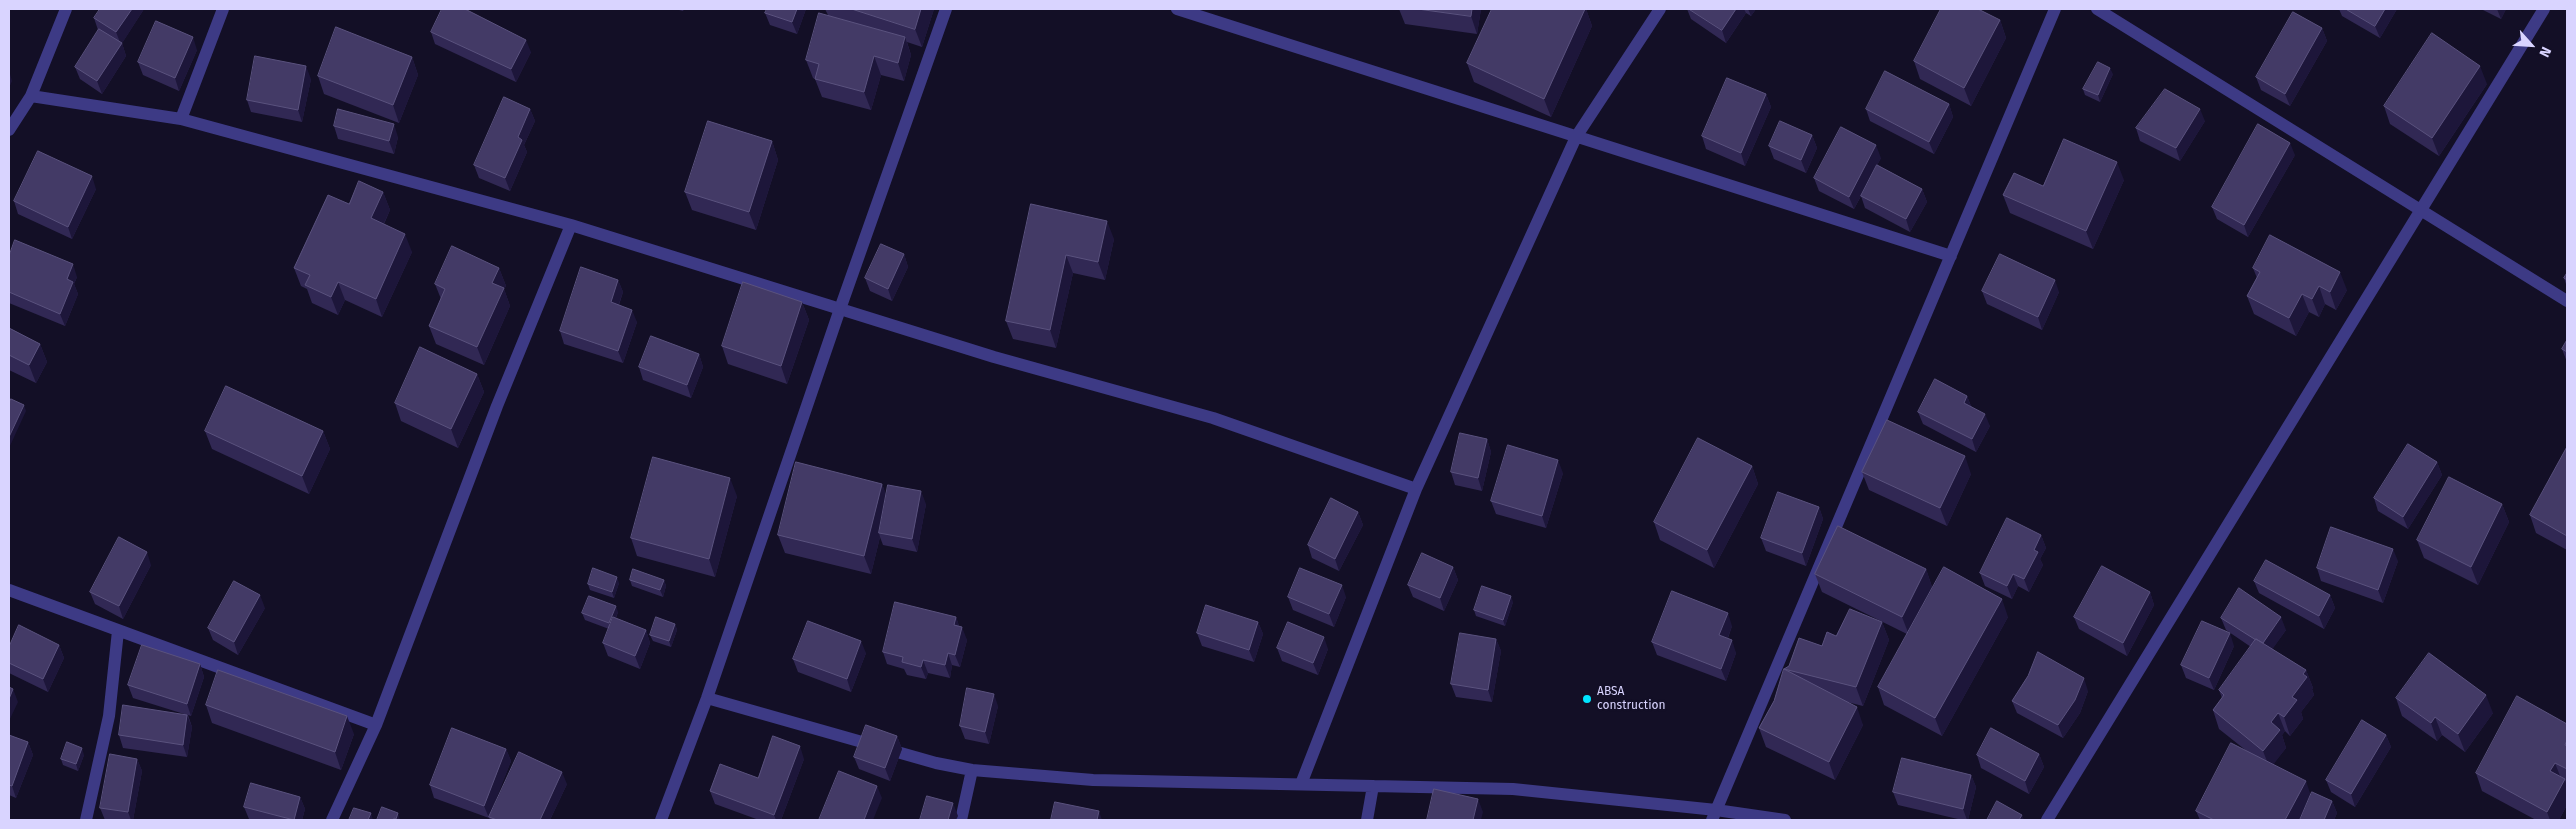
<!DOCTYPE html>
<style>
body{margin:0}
#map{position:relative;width:2576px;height:829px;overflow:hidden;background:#130f26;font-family:"Fira Sans",sans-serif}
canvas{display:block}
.frame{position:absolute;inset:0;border:10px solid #d9d4ff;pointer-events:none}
.north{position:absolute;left:2506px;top:20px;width:50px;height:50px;-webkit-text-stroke:4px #130f26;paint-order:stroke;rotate:116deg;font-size:14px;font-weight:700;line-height:20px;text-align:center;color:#d9d4ff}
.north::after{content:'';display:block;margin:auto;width:18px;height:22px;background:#d9d4ff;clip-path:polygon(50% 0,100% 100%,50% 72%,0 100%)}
</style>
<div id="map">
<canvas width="2576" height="829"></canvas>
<div class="frame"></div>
<div class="north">N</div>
</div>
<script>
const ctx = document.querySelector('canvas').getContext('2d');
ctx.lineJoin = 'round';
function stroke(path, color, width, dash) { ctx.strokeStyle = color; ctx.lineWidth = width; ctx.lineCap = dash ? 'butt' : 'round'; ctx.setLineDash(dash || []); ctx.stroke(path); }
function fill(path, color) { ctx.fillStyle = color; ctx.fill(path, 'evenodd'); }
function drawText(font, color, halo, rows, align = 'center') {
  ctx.font = font + ' "Fira Sans",sans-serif'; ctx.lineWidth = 4.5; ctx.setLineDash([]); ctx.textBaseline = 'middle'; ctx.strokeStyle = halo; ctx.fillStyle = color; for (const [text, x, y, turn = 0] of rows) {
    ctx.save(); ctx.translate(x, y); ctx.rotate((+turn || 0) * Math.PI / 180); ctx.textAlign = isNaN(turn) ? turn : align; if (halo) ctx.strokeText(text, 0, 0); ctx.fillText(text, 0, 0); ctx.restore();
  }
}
stroke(new Path2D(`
 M1177,9l774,247
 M2097,9l470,292
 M31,96l35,-87
 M181,119l42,-110
 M9,130l22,-34 150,23 390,106 423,132 219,61 203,71
 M9,590l367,135
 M707,698l229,65 36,7 121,10 420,9 203,21 69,10
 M1301,784l115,-295 160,-352 84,-128
 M86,820l23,-104 9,-85
 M332,820l44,-95 121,-319 74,-181
 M661,820l46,-122 133,-389 106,-300
 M961,820l11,-50
 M1367,820l6,-34
 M1712,820l343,-811
 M2047,820l497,-811`), '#3d3a85', 12);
fill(new Path2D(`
 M144,9l-22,34 4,13 -24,38 -22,-15 -5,-12 23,-37 -4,-12z
 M675,9h9l-1,2z
 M806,9l-9,25 -27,-9 -5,-12z
 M825,9h109l-12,38 -15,-5 4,13 -7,26 -23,-6 -10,35 -49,-13 -7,-18 -2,-1 -7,-18 22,-45z
 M1399,9h82l-4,25 -72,-10z
 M1492,9h94l6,17 -41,91 -77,-35 -7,-19z
 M1687,9h69l-5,7 -5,-3 -20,30 -35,-24z
 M2339,9h58l-17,29 -38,-22z
 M2481,9h25l-5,10z
 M2000,20l6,18 -35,68 -51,-27 -6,-18z
 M2322,28l5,13 -37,65 -29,-16 -5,-13z
 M431,32l100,20 -15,30 -81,-38z
 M197,50l-18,41 -36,-16 -5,-13z
 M412,57l6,18 -19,48 -75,-29 -6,-18z
 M2113,74l-13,28 -15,-7 -2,-6z
 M311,79l-9,43 -51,-10 -4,-12z
 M2487,84l-48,72 -49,-32 -6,-18z
 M1766,94l5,13 -26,59 -39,-17 -4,-13z
 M1949,104l4,13 -19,37 -64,-33 -4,-12z
 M530,109l5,12 -11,24 3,7 -17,39 -31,-13 -5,-13z
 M2205,121l-25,40 -40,-20 -4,-13z
 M334,126l64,11 -4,17 -56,-15z
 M1812,135l5,13 -11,25 -32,-14 -5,-13z
 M772,141l6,19 -22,70 -64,-20 -7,-18z
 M2295,155l-47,82 -31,-18 -5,-12z
 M1881,158l-4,7 45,24 5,13 -17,30 -45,-24 -4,-12 -7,13 -35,-18 -5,-13z
 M2124,180l-31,69 -83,-36 -7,-18 40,-9z
 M96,189l-24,50 -54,-25 -4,-13z
 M383,192l7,18 -6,14 28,28 -30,65 -37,-17 -7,15 -26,-12 -5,-14 -6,-3 -7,-18 55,-64z
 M1031,204l83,35 -9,41 -32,-7 -17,75 -43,-9 -7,-18z
 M904,254l4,13 -16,34 -22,-10 -5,-13z
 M9,256l68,21 -3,7 4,10 -13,32 -56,-23z
 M499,268l7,18 -2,3 6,17 -26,59 -48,-21 -7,-18 12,-27 -6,-15z
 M2253,268l94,22 -11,20 -11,-6 -6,13 -10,-5 -13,24 -42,-22 -7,-18 10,-18z
 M2567,273v14l-3,-9z
 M618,280l5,12 -4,13 18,17 -14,41 -59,-19 -4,-13z
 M1982,291l77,1 -17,38 -55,-26z
 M802,302l7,18 -22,64 -59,-20 -6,-18z
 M9,328l31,16 7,18 -11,21 -27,-13z
 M2567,340v22l-5,-13z
 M699,354l4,13 -12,31 -48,-18 -4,-13z
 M477,374l7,18 -26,56 -57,-27 -6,-18z
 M1967,396l4,10 19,20 -14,26 -53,-28 -5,-12z
 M205,431h118l7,18 -21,45 -97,-45z
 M1487,439l4,13 -9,39 -27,-6 -4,-13z
 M2567,447v103l-31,-17 -6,-18z
 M2437,462l5,13 -34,54 -30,-18 -4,-13z
 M1752,466l6,18 -44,84 -54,-28 -6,-18z
 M1862,472l109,2 -24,52 -78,-36z
 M1563,473l-17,55 -50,-14 -5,-13z
 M882,484l4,11 40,9 -9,48 -34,-7 -3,-8 -9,37 -86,-21 -7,-18z
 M737,496l-22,81 -78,-21 -6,-18z
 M2502,504l7,18 -31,63 -54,-27 -7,-18z
 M1819,507l4,12 -17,47 -40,-15 -5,-13z
 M1358,512l5,13 -24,46 -27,-13 -4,-13z
 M2041,535l5,13 -6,11 3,6 -14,27 -11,-6 -6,13 -27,-13 -5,-13z
 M2398,561l-15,42 -62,-22 -4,-13z
 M151,565l-28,54 -28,-15 -5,-12z
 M1453,567l5,13 -14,31 -31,-14 -5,-12z
 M1926,569l6,18 -8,17 84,13 -66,119 -58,-31 -6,-18 29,-53 -85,-42 -7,-18z
 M630,580h34l2,6 -3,11 -31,-11z
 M2254,581l76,14 5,13 -11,21 -65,-36z
 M619,583l-5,15 -24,-8 -2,-6z
 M2150,592l4,13 -27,51 -48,-27 -5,-12z
 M1288,597h58l-12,30 -41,-17z
 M1513,602l-8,24 -29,-10 -2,-6z
 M265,608l-27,47 -25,-15 -5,-12z
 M618,612l-2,6 30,12 4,13 -10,26 -32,-13 -5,-13 6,-14 -24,-9 -3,-7z
 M956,617l3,9 8,14 -7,27 -8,-2 -2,13 -22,-5 -2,6 -19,-4 -3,-6 -17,-5 -4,-12z
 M2221,618l65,12 -14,19 34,21 7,18 -1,1 2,6 -13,17 2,7 -13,17 -5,-5 -3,4 4,13 -13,16 38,32 21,5 5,12 -3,7h-134l-4,-9 52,-59 -29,-23 -6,-19 9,-12 -3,-8 32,-43 -25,-17z
 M1258,622l5,12 -9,28 -52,-16 -5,-13z
 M1882,622l7,18 -26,66 -16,-4 16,23 -28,55 -69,-33 -7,-19 15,-27 10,-32 52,-33z
 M675,624l2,6 -6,17 -18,-6 -3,-6z
 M1732,626l-4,12 8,15 -10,28 -69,-26 -5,-13z
 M1496,639l5,12 -9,51 -36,-5 -5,-13z
 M59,645l5,13 -16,34 -39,-19v-26z
 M2234,646l-20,44 -28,-12 -5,-13z
 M1277,648l51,1 -10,26 -36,-14z
 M866,653l-15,39 -53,-20 -5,-13z
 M200,664l4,13 -13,39 -3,-1 4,12 -5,30 -64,-9 -4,-13 65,-21 -51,-16 -5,-13z
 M2088,691l-8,22 -17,25 -46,-25 -5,-12z
 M2396,698l97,15 -28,39 -23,-17 -5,6 -35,-25z
 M206,705l148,29 -13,36 -129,-47z
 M998,706l-9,38 -24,-5 -5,-13z
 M2567,724v60l-1,-1 1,4v18l-8,15h-23l-54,-29 -6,-18z
 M9,735l19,7 5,13 -17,43 -7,-3z
 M2386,735l5,12 -36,60 -24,-15 -5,-12z
 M897,736l5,13 -12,32 -31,-12 -5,-12z
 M506,749l5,12 -20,50 76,-27 -17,36h-60l-1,-3v1l-55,-20 -4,-13z
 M2039,754l5,13 -15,27 -48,-26 -4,-13z
 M84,755l-6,16 -15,-6 -2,-6z
 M137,759l5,12 -9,49h-28l-5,-12z
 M804,759l-23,61h-22l-44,-16 -5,-13 48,-13z
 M1971,775l5,12 -8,33h-6l-64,-15 -5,-13z
 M300,797l5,12 -3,11h-50l-3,-1 -5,-12z`), '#312854');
fill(new Path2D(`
 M132,9h12l-23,36 -5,-13z
 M797,9h9l-9,25 -5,-12z
 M921,9h13l-12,38 -7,-18z
 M1472,9h9l-4,25 -6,-18z
 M1585,9h1l6,17 -41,91 -7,-18z
 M1736,9h8l2,4 -20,30 -4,-13z
 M1748,9h8l-5,7z
 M2385,9h12l-17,29 -5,-12z
 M2497,9h9l-5,10z
 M2000,20l6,18 -35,68 -7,-18z
 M2322,28l5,13 -37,65 -5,-12z
 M193,37l4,13 -18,41 -4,-13z
 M905,37l6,18 -7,26 -6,-18z
 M526,40l5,12 -15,30 -5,-13z
 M122,43l4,13 -24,38 -5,-13z
 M874,56l7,19 -10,35 -7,-18z
 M412,57l6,18 -19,48 -6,-18z
 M306,66l5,13 -9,43 -4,-12z
 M2480,66l7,18 -48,72 -7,-18z
 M2110,68l3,6 -13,28 -2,-7z
 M10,74l2,7 -3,7v-12z
 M1766,94l5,13 -26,59 -4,-13z
 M1949,104l4,13 -19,37 -5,-12z
 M530,109l5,12 -11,24 3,7 -17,39 -5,-13 13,-41z
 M2200,109l5,12 -25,40 -4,-13z
 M394,124l4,13 -4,17 -5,-13z
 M1812,135l5,13 -11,25 -5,-13z
 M772,141l6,19 -22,70 -7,-18z
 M2290,143l5,12 -47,82 -4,-12z
 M1876,145l5,13 -27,51 -5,-12z
 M2117,162l7,18 -31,69 -7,-18z
 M92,176l4,13 -24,50 -4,-12z
 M1922,189l5,13 -17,30 -4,-13z
 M383,192l7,18 -12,26 -7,-18z
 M1107,221l7,18 -9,41 -7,-18z
 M405,234l7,18 -30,65 -6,-18z
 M904,254l4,13 -16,34 -4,-12z
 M1066,255l7,18 -17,75 -6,-18z
 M73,264l4,13 -3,7 4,10 -13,32 -5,-12 7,-35z
 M499,268l7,18 -2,3 6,17 -26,59 -7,-18 15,-64z
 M2340,272l7,18 -11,20 -6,-18z
 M618,280l5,12 -8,23 -4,-13z
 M2055,280l4,12 -17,38 -4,-13z
 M338,282l7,18 -7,15 -7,-18z
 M2319,286l6,18 -6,13 -7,-18z
 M2302,294l7,18 -13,24 -7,-18z
 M802,302l7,18 -22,64 -6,-18z
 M632,310l5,12 -14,41 -5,-12z
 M40,344l7,18 -11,21 -7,-18z
 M699,354l4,13 -12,31 -4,-13z
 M477,374l7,18 -26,56 -7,-19z
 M1967,396l5,13 -8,-6z
 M24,405l2,6 -17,37v-11z
 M1985,414l5,12 -14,26 -4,-13z
 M323,431l7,18 -21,45 -7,-18z
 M1487,439l4,13 -9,39 -4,-13z
 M1965,456l6,18 -24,52 -7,-18z
 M1558,460l5,13 -17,55 -4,-12z
 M2437,462l5,13 -34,54 -5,-12z
 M1752,466l6,18 -44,84 -7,-18z
 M730,478l7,18 -22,81 -6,-18z
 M882,484l7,18 -10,31 1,4 -9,37 -7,-18z
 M921,491l5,13 -9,48 -5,-13z
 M2502,504l7,18 -31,63 -7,-18z
 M1819,507l4,12 -17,47 -4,-13z
 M1358,512l5,13 -24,46 -4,-12z
 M2041,535l5,13 -6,11 3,6 -14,27 -5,-13 10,-29z
 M2393,549l5,12 -15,42 -5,-13z
 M147,552l4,13 -28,54 -4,-13z
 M1453,567l5,13 -14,31 -4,-13z
 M1926,569l6,18 -23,48 -7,-18z
 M2013,574l5,12 -6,13 -5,-13z
 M617,577l2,6 -5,15 -2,-6z
 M664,580l2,6 -3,11 -3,-7z
 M1342,585l4,12 -12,30 -5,-13z
 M2150,592l4,13 -27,51 -4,-13z
 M260,595l5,13 -27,47 -4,-13z
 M2330,595l5,13 -11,21 -5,-13z
 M1511,596l2,6 -8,24 -2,-6z
 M2002,599l6,18 -66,119 -7,-18z
 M616,606l2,6 -7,18 -2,-7z
 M1728,613l4,13 -8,22 -5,-13z
 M956,617l4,12 -6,-4z
 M2281,617l5,13 -19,27 -5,-12z
 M1258,622l5,12 -9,28 -5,-12z
 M1882,622l7,18 -26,66 -7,-19z
 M675,624l2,6 -6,17 -2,-6z
 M962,627l5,13 -7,27 -5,-12z
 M646,630l4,13 -10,26 -5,-13z
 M2230,633l4,13 -20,44 -5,-12z
 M1324,637l4,12 -10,26 -5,-12z
 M1496,639l5,12 -9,51 -4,-12z
 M1732,640l4,13 -10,28 -5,-12z
 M861,641l5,12 -15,39 -4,-13z
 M59,645l5,13 -16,34 -5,-13z
 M948,653l4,12 -2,13 -5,-13z
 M923,660l5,13 -2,6 -5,-12z
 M200,664l4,13 -13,39 -4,-12z
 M2306,670l7,18 -1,1 2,6 -13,17 2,7 -13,17 -6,-19 8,-20 11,-23z
 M2084,678l4,13 -8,22 -17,25 -5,-13z
 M13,689l5,13 -9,19v-22z
 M994,694l4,12 -9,38 -4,-12z
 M2486,695l7,18 -28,39 -7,-18z
 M1857,707l6,18 -28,55 -6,-18z
 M2278,713l7,18 -3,4 4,13 -16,21 -7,-18 8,-29z
 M187,715l5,12 -5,30 -4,-12z
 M347,716l7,18 -13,36 -6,-18z
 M2435,717l7,18 -5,6 -6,-18z
 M2386,735l5,12 -36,60 -4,-13z
 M897,736l5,13 -12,32 -5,-13z
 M28,742l5,13 -17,43 -4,-12z
 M800,746l4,13 -23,61h-5l-2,-5z
 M82,748l2,7 -6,16 -2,-7z
 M506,749l5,12 -22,57 -5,-12z
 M2039,754l5,13 -15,27 -4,-13z
 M137,759l5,12 -9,49h-2l-3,-8z
 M2555,763l7,18 -12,-10z
 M562,772l5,12 -17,36h-10z
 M1971,775l5,12 -8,33h-1l-4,-11z
 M2565,779l2,8v18l-8,15h-9l-3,-8z
 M2306,781l6,18 -11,21h-16z
 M877,786l5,12 -9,22h-9z
 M300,797l5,12 -3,11h-8z
 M1478,799l5,13 -2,8h-8z
 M2332,801l5,12 -3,7h-10z
 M953,803l5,13 -2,4h-8z
 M1099,811l3,9h-5z
 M371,813l2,7h-5z
 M398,813l2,7h-5z
 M2022,815l2,5h-5z`), '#1d163a');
const building = new Path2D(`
 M100,9h32l-16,23 -22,-14z
 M442,9h23l61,31 -15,29 -80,-37z
 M767,9h30l-5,13 -27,-9z
 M852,9h69l-6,20z
 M1418,9h54l-1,7z
 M1492,9h93l-41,90 -77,-36z
 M1689,9h47l-14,21z
 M1941,9h37l22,11 -36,68 -50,-27z
 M2346,9h39l-10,17z
 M2293,12l29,16 -37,66 -29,-17z
 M819,13l86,24 -7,26 -24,-7 -10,36 -49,-13 4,-15 -13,-4z
 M156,21l37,16 -18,41 -37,-16z
 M336,27l76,30 -19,48 -75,-29z
 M99,29l23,14 -25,38 -22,-14z
 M2432,33l48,33 -48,72 -48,-32z
 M255,56l51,10 -8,44 -51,-10z
 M2098,62l12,6 -12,27 -15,-6z
 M1885,71l64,33 -20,38 -63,-33z
 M1727,78l39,16 -25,59 -39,-17z
 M2165,89l35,20 -24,39 -40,-20z
 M504,97l26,12 -12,28 4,3 -17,38 -31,-13z
 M338,109l56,15 -5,17 -55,-15z
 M708,121l64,20 -23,71 -64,-20z
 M1780,121l32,14 -11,25 -32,-14z
 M2258,124l32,19 -46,82 -32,-18z
 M1841,127l35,18 -27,52 -35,-19z
 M2064,139l53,23 -31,69 -83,-36 11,-22 29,13z
 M38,151l54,25 -24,51 -54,-26z
 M1877,165l45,24 -16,30 -45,-23z
 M359,181l24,11 -12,26 34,16 -29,65 -38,-17 -7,15 -26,-12 5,-10 -16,-7 34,-73 21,9z
 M1031,204l76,17 -9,41 -32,-7 -16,75 -44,-9z
 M2270,235l70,37 -10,20 -11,-6 -7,13 -10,-5 -13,24 -42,-22 13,-24 -7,-4z
 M15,240l58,24 -6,15 6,3 -13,32 -51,-22v-36z
 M881,244l23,10 -16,35 -23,-11z
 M452,246l47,22 -7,15 12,5 -27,59 -48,-21 16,-37 -10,-5z
 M2000,254l55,26 -17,37 -56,-26z
 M581,267l37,13 -7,22 21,8 -14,41 -58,-20z
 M2567,273v7l-3,-2z
 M743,282l59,20 -21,64 -59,-20z
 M9,328l31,16 -11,21 -20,-10z
 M651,336l48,18 -12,31 -48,-18z
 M2567,340v12l-5,-3z
 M420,347l57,27 -26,55 -56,-26z
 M1935,379l32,17 -3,7 21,11 -13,25 -54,-27z
 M226,386l97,45 -21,45 -97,-45z
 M11,399l13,6 -15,32v-32z
 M1887,420l78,36 -25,52 -78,-36z
 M1460,433l27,6 -9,39 -27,-6z
 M1698,438l54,28 -45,84 -53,-28z
 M2408,444l29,18 -34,55 -29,-19z
 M1508,445l50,15 -16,56 -51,-15z
 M2567,447v89l-37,-21z
 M653,457l77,21 -21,81 -78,-21z
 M796,462l86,22 -18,72 -86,-21z
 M2449,477l53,27 -31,63 -54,-27z
 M888,485l33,6 -9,48 -33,-6z
 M1778,492l41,15 -17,46 -41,-15z
 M1331,498l27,14 -23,47 -27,-14z
 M2007,518l34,17 -7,15 4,2 -14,27 -11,-5 -6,12 -27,-13z
 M1838,526l88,43 -24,48 -87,-43z
 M2331,527l62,22 -15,41 -61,-22z
 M119,537l28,15 -28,54 -29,-14z
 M1422,553l31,14 -13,31 -32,-13z
 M2266,560l64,35 -11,21 -65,-35z
 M2102,566l48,26 -27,51 -49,-26z
 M1944,567l58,32 -67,119 -57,-31z
 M593,568l24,9 -5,15 -24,-8z
 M1300,568l42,17 -13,29 -41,-17z
 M633,569l31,11 -4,10 -30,-10z
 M234,581l26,14 -26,47 -26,-14z
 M1482,586l29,10 -8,24 -29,-10z
 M2239,588l42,29 -18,26 -7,-4v1l-35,-22z
 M1672,591l56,22 -9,22 13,5 -11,29 -69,-27z
 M589,596l27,10 -7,17 -27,-10z
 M895,602l61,15 -2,8 8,2 -7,28 -7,-2 -3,12 -22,-5 -2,7 -19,-5 1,-5 -20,-5z
 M1206,605l52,17 -9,28 -52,-17z
 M1850,609l32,13 -26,65 -72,-18 5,-3 10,-28 23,8 5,-14 9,4z
 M613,617l33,13 -11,26 -32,-13z
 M656,617l19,7 -6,17 -19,-6z
 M808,621l53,20 -14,38 -54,-20z
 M2202,621l28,12 -21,45 -28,-13z
 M1288,622l36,15 -11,26 -36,-15z
 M19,625l40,20 -16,34 -34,-16v-16z
 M1460,633l36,6 -8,51 -37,-6z
 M2256,639l50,31 -3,4 4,3 -15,20 5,3 -13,17 -6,-4 -7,9 9,8 -17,21 -50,-41 11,-15 -5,-5z
 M142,645l58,19 -13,40 -59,-19z
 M2038,652l46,26 -9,22 -17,25 -46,-24 16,-25z
 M2429,653l57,42 -28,39 -23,-17 -4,6 -35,-25z
 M1784,669l73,38 -28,55 -70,-34 15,-27z
 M218,670l129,46 -12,36 -129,-47z
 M9,687l4,2 -4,10z
 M967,688l27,6 -9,38 -25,-6z
 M2517,696l50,28v16l-2,5 2,1v23l-12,-6 -5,8 15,8 -18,33 -71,-39z
 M123,705l64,10 -4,30 -64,-10z
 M2362,720l24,15 -35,59 -25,-14z
 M866,725l31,11 -12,32 -31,-11z
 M452,728l54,21 -22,57 -54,-21z
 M1991,728l48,26 -14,27 -48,-26z
 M9,735l19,7 -16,44 -3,-1z
 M773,736l27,10 -26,69 -64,-24 10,-27 38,14z
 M67,742l15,6 -6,16 -15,-5z
 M2231,743l75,38 -21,39h-71l-18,-9z
 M519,752l43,20 -22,48h-43l-8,-3z
 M110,754l27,5 -9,53 -28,-4z
 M1902,758l69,17 -8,34 -70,-17z
 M839,771l38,15 -13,34h-45z
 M251,783l49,14 -6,23 -50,-13z
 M1434,789l44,10 -5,21h-46z
 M2312,792l20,9 -8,19h-24z
 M927,796l26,7 -5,17h-28z
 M1997,801l25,14 -3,5h-32z
 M1055,802l44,9 -2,9h-46z
 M382,807l16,6 -2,6 -2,-1v2h-17z
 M354,808l17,5 -3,7h-19z`);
fill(building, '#433a66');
stroke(building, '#5a527e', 1);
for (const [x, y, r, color] of [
 [1587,699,5,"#00e5ff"]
]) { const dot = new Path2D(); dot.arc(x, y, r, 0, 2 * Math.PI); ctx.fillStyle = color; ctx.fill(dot); stroke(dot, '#130f26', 2); }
drawText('12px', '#d9d4ff', '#130f26', [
 ["ABSA",1597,692],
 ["construction",1597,706]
], 'left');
</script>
